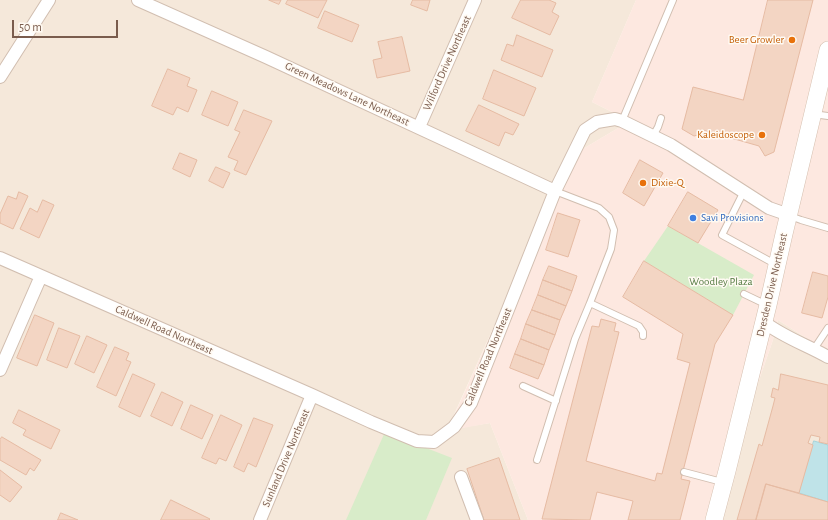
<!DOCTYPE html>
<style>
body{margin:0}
#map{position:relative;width:828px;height:520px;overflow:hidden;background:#fdf6ec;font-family:"Alegreya Sans",sans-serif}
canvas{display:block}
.scale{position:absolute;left:12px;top:20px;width:106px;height:18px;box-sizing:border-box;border:2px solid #7a5c4d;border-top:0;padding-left:5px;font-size:12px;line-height:14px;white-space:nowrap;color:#7a5c4d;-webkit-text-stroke:3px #fffaf3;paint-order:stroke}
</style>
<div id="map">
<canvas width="828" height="520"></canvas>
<div class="scale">50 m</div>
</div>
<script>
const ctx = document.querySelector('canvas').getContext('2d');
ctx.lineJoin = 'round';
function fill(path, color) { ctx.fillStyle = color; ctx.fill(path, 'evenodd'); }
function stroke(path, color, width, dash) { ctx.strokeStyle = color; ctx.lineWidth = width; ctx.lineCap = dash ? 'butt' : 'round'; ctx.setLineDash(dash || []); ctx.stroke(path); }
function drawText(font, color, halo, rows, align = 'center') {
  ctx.font = font + ' "Alegreya Sans",sans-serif'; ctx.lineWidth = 3; ctx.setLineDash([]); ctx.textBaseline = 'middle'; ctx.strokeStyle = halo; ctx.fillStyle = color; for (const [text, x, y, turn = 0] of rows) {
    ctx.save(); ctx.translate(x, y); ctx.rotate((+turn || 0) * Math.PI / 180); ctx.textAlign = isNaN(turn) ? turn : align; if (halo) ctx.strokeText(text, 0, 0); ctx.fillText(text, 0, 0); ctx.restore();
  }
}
fill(new Path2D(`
 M0,0h636l-44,102 38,19 -59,35 -124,274 43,-7 38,97h-528z
 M778,320l50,32v168h-114l13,-49 45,-128z`), '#f5e8da');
fill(new Path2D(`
 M636,0h192v352l-50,-32 -6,23 -45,128 -13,49h-186l-38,-97 -43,8 124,-275 59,-35 -38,-19z`), '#fde8e0');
fill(new Path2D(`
 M668,226l86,49 -21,40 -89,-54z
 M385,432l67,26 -26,62h-80z`), '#d8ecc9');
const water = new Path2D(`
 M814,441l14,4v57l-29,-9z`);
fill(water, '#bfe3e8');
stroke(water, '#a5d3da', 1);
const building = new Path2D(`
 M269,0h12l-2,4z
 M288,0h39l-9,18 -32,-14z
 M413,0h17l-3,11 -16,-6z
 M521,0h28l7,3 -4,9 7,4 -9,19 -38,-17z
 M768,0h45l-39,152 -9,4 -6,-10 -56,-16 -1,4 -8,2 -12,-7 11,-42 50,13z
 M325,11l34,14 -7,17 -34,-14z
 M517,35l36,15 -11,27 -41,-17 6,-16 6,2z
 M402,37l8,34 -33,7 -4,-18 9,-2 -4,-16z
 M168,69l22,9 -3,8 10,4 -9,22 -11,-5 -4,8 -21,-9z
 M494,70l42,18 -12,28 -41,-17z
 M212,91l26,11 -10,24 -26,-11z
 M479,105l40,19 -6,11 -8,-3 -6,14 -33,-15z
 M244,110l28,11 -26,54 -12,-5 4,-9 -10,-4 12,-25 -5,-2z
 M180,153l17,7 -7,17 -17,-8z
 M640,160l23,13 -19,33 -21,-13z
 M216,167l14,6 -7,15 -14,-7z
 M19,192l9,4 -15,33 -13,-6v-9l8,-18 8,3z
 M688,192l30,18 -20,33 -30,-17z
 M43,200l11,5 -15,33 -19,-9 10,-21 7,4z
 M558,213l22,7 -12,37 -22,-7z
 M644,261l89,54 -18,29 -34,135 9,2 -10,39h-52l5,-19 -36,-9 -7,28 -48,-1 50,-193 7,1 2,-8 15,4 -2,8 5,1 -33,129 69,20 2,-8 5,1 28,-111 -13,-4 6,-25 -60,-37z
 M549,266l28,10 -5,15 -29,-11z
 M813,272l15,4v21l-6,21 -20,-5z
 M543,280l29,11 -6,15 -28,-11z
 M538,295l28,11 -6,14 -28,-10z
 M532,310l28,10 -5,15 -29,-11z
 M35,315l19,8 -17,43 -20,-8z
 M526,324l29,11 -6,15 -28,-11z
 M59,328l21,8 -13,32 -20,-8z
 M87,336l20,9 -13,28 -19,-9z
 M521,339l28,11 -5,15 -29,-11z
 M115,347l14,6 -3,7 5,2 -15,34 -19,-9z
 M515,354l29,11 -6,14 -28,-11z
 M133,374l22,10 -15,33 -21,-10z
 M781,374l47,11v59l-9,-2 1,-5 -9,-2 -3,8 5,2 -14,48 -33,-9 -10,36h-19l22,-76 3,2 11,-40 2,-8 -4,-1 2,-9 5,2z
 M162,392l21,10 -11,24 -21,-10z
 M191,405l22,10 -11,24 -21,-10z
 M19,410l41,20 -9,19 -28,-14 3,-5 -13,-7z
 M221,415l21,10 -16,36 -7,-3 -3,6 -14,-6z
 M254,418l19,7 -17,42 -8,-4 -4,9 -10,-5z
 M2,437l39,23 -7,11 -4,-3 -4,7 -26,-15v-20z
 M499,458l21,62h-36l-17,-51z
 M0,470l22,17 -12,15 -10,-7z
 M766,484l62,18v18h-72z
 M171,500l39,19 -1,1h-48z
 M61,513l17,7h-20z`);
fill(building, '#f3d5c3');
stroke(building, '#e6bba3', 1);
const lane = new Path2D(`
 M813,114l15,2
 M622,121l51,-121
 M653,136l5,-9 3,-9
 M555,191l44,17 10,9 5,13 -3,19 -21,54
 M744,191l-22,44 53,29
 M790,216l11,4 27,8
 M744,294l23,11
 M814,349l14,-21
 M523,386l33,15
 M537,460l38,-121 15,-36 49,23 4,6v4
 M684,472l38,10`);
const street = new Path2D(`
 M138,0l128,57 289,134
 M0,77l49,-77
 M419,127l56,-127
 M0,258l312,137 59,27 46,19 17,1 20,-15 17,-24 84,-212 30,-61 12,-8 18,-3 7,2 49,24 98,63 20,7
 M764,322c19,15 43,23 64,35
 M0,370l41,-94
 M461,477l16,43
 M260,520l52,-125`);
const secondary = new Path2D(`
 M714,520l13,-49 41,-166 16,-71 44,-184`);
stroke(lane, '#d1beb0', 8);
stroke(street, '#d1beb0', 14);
stroke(secondary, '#d6c0b0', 18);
stroke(lane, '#fff', 6);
stroke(street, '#fff', 12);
stroke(secondary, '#fff', 17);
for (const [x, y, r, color] of [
 [792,40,4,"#e8710a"],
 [762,135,4,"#e8710a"],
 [643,183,4,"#e8710a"],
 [693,218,4,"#3f7fe0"]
]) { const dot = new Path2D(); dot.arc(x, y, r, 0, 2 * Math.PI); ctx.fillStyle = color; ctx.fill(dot); stroke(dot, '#fffaf3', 1.5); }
drawText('11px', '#c56008', '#fffaf3', [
 ["Beer Growler",784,40],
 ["Kaleidoscope",754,135],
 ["Dixie-Q",651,183,"left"]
], 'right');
drawText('11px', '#7a5c4d', '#fffaf3', [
 ["Wilford Drive Northeast",447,63,-66],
 ["Green Meadows Lane Northeast",347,94,25],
 ["Dresden Drive Northeast",772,285,-77],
 ["Caldwell Road Northeast",164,330,24],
 ["Caldwell Road Northeast",488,357,-67],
 ["Sunland Drive Northeast",286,458,-67]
]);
drawText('11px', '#366cbe', '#fffaf3', [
 ["Savi Provisions",701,218]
], 'left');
drawText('11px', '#537a41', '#fffaf3', [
 ["Woodley Plaza",721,282]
]);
</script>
